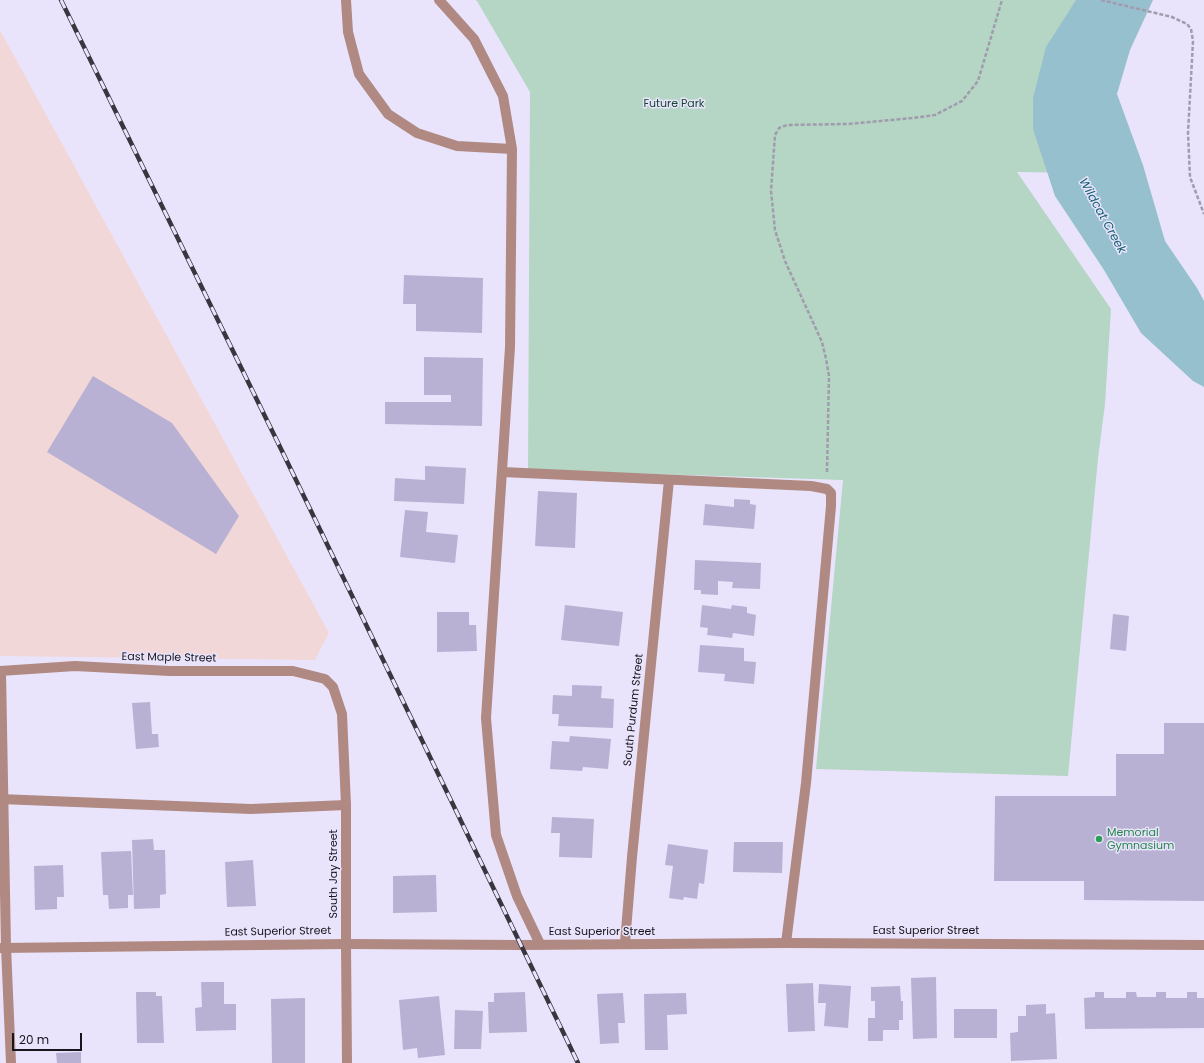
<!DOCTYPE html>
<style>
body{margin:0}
#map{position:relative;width:1204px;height:1063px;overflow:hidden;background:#e9e4fb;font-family:Poppins,sans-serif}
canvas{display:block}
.scale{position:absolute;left:12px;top:1033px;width:70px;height:18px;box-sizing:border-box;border:2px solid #18161d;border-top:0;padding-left:5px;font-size:12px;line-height:14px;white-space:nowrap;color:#18161d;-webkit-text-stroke:3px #e9e4fb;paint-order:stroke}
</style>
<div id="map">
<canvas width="1204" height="1063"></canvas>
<div class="scale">20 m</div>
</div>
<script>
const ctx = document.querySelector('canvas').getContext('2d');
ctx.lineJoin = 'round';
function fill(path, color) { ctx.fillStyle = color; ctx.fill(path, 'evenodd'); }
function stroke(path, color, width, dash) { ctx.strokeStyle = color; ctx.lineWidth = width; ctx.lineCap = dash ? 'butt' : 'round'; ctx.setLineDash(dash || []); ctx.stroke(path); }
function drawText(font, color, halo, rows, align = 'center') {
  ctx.font = font + ' Poppins,sans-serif'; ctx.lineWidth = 3; ctx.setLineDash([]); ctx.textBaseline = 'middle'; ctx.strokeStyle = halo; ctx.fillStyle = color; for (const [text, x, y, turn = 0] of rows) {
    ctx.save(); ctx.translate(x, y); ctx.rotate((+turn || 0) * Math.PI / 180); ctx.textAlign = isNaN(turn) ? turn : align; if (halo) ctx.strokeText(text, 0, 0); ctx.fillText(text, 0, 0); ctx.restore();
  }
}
fill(new Path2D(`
 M0,30l329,603 -14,27 -315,-4z`), '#f2d7d8');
fill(new Path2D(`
 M475,0h650l-46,173 -62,-1 94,137 -6,95 -7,54 -30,318 -252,-7 27,-289 -315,-10 2,-378 -53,-91z`), '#b5d5c5');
fill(new Path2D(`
 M1076,0h77l-23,50 -13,44 26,71 22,76 32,47 7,13v86l-11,-6 -52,-48 -37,-63 -49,-74 -22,-67v-31l13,-51z`), '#97c0cf');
fill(new Path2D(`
 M404,275l79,3 -1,55 -66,-2v-27h-13z
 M424,357l59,1 -1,68 -97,-2v-22h66v-7h-27z
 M93,376l79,47 67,93 -23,38 -169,-102z
 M425,466l41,2 -2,36 -70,-3 1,-23 30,2z
 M538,491l39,2 -2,55 -40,-2z
 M734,499l16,1v4l6,1 -2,24 -51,-4 2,-21 29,3z
 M405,510l23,2 -2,20 32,3 -3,28 -55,-6z
 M695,560l66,3 -1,26 -28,-1 1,-6 -15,-1v14l-17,-1v-4h-7z
 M565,605l58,7 -4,34 -58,-6z
 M702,605l29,4 1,-4 15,2v6l9,2 -2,21 -21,-3 -1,5 -25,-3 1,-7 -8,-1z
 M437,612h32v13h7l1,26 -40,1z
 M1113,614l16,2 -3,35 -16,-2z
 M700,645l44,3v13l12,1 -2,22 -30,-3 1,-7 -27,-2z
 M572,685l30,1 -1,12 13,1 -1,29 -55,-2 1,-12h-7l1,-19 19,1z
 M150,702l2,32h6l1,13 -23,2 -4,-46z
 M1164,723h40v178l-120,-1v-19h-90l1,-85h121v-42h48z
 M570,736l41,3 -3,30 -25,-2 -1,4 -32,-2 2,-28 17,1z
 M552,817l42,2 -2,39 -33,-1 1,-24h-9z
 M153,839l1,11h11l1,44 -6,1v13l-26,1 -2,-69z
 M734,842h49l-1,31 -49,-1z
 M668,844l40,6 -4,34 -5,-1 -2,16 -13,-2 -1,3 -14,-2 4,-32 -8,-1z
 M131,851l2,44h-5v13l-19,1 -1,-14h-5l-2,-43z
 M253,860l3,46 -29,1 -2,-45z
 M63,865l1,32h-7v12l-22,1 -1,-44z
 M436,875l1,37 -44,1v-37z
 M936,977l1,61 -24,1 -2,-61z
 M201,982h23v22h12v26l-40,1 -1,-23 7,-1z
 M813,983l2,48 -27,1 -2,-48z
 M819,984l32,2 -3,42 -24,-2 2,-23h-8z
 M900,986l1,15h2v19h-4v10h-16v11h-15v-23h7v-17h-4v-14z
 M136,992h20v4h6l2,47h-27z
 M525,992l2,40 -38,1 -1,-31h6v-9z
 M1095,992h9v6h22v-6h10l1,5h19v-5h10v6h21v-6h10v6h7v30l-119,1 -1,-31 11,-1z
 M623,993l2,30h-7l1,20 -19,1 -3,-50z
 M686,993l1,21 -20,1 1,35h-23l-1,-56z
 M439,996l6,59 -27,3 -1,-10 -14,2 -4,-50z
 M305,998v65h-33l-1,-64z
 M1046,1004v10l9,-1 2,46 -46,2 -1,-28 8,-1v-16h8v-11z
 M954,1009h43v29h-43z
 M455,1010l28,1 -2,38h-27z
 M81,1052v11h-24l-1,-10z`), '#b9b1d3');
stroke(new Path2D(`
 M1101,0l71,17 15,7 4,5 2,12 -5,92 2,44 14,37
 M827,472l2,-96 -3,-17 -4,-17 -37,-81 -10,-31 -4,-39 4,-56 4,-7 8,-3 61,-1 64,-6 23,-3 27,-14 16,-20 24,-81`), '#a09cad', 2.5, [4, 2]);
stroke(new Path2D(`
 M346,0l2,32 11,42 29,40 29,19 40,13 55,3
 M439,0l35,39 29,57 9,53 -2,198 -24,371 10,117 21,61 23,48
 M502,472l309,14 16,3 4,4v13l-25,277 -20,160
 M0,799l251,10 95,-4`), '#b08982', 10);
stroke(new Path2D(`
 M0,671l75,-5 95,5h123l32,8 8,8 9,27 4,91v139l1,119
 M1,671l5,276 5,116
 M625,943l7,-86 37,-377`), '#b08982', 10);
stroke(new Path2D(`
 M0,948l346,-4 175,1 265,-2 418,2`), '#b08982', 10);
const rail = new Path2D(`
 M61,0l221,451 296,612`);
stroke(rail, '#38363f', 4.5);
stroke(rail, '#e9e4fb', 3, [9]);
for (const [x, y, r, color] of [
 [1099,839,4,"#2e9e5b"]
]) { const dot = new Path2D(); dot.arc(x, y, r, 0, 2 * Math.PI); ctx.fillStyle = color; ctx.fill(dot); stroke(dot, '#e9e4fb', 1.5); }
drawText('11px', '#144633', '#e9e4fb', [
 ["Future Park",674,104]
]);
drawText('11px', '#18161d', '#e9e4fb', [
 ["East Maple Street",169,658,1],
 ["South Purdum Street",634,710,-84],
 ["South Jay Street",334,874,-90],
 ["East Superior Street",926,931],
 ["East Superior Street",278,932,-1],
 ["East Superior Street",602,932]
]);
drawText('11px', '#27864d', '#e9e4fb', [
 ["Memorial",1107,833],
 ["Gymnasium",1107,846]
], 'left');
drawText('italic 12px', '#126076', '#e9e4fb', [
 ["Wildcat Creek",1102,216,61]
]);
</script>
